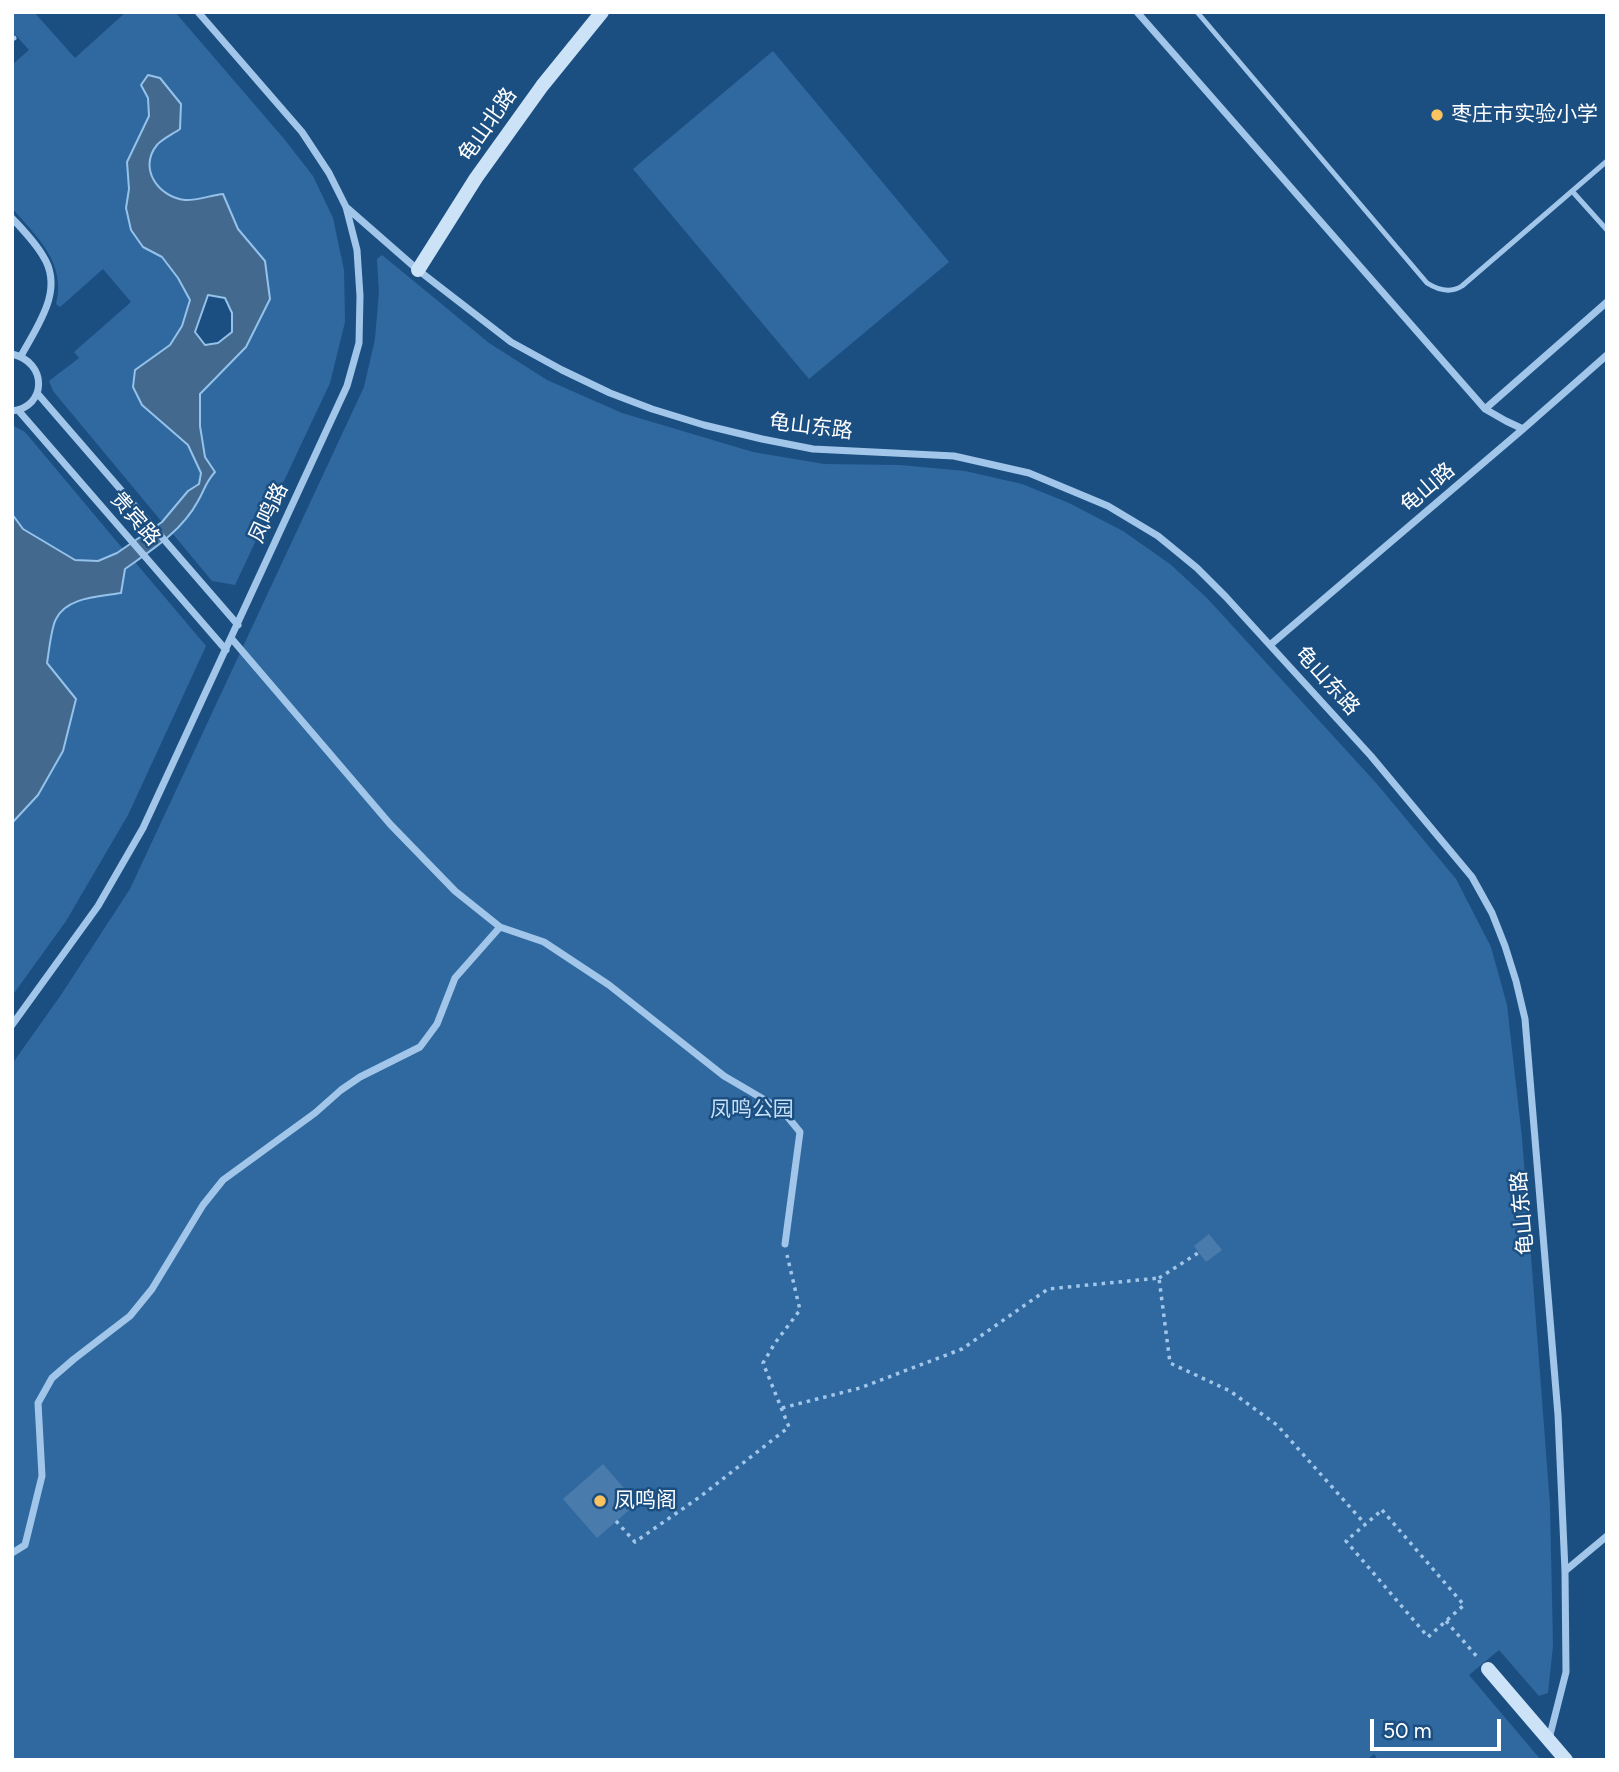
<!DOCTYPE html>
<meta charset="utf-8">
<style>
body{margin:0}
#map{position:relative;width:1619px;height:1772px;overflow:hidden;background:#1c4f81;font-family:Figtree,sans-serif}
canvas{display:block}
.frame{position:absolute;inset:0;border:14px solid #fff;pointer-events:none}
.scale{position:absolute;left:1370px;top:1719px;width:131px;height:32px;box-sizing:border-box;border:4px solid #fff;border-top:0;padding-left:9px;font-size:21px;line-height:24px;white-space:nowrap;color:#fff;-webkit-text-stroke:5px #1c4f81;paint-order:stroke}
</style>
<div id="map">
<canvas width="1619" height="1772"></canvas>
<div class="frame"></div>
<div class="scale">50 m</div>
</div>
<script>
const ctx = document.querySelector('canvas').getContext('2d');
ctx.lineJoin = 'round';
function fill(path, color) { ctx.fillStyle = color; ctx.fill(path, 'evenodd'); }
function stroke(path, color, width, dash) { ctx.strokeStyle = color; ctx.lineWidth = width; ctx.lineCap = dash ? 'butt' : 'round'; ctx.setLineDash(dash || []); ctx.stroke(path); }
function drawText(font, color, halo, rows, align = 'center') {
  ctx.font = font + ' Figtree,"Noto Sans SC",sans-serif'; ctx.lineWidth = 5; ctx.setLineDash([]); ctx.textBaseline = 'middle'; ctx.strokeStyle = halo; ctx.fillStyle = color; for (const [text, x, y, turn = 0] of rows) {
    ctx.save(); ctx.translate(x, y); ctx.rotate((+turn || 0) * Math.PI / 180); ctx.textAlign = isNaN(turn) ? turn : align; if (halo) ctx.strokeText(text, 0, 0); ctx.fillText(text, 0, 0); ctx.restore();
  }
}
fill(new Path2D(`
 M12,12h22l41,46 51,-46h49l110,128 28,36 20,42 11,52 1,52 -15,61 -95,202 -23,-4 -39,-47 25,-33 8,-19 8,-10 -9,-15 -5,-31 -1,-32 47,-47 24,-48 -5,-38 -27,-32 -15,-35c-11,2 -28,7 -38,6 -27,-3 -47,-32 -28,-55 5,-6 16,-11 22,-16l-37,-44 6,13 1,18 -22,46 2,27 -3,19 5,22 12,17 19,10 16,21 12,22 -8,26 -12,19 -35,25 7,35 46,39 13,29 -2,11 -11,7 -26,31 -109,-131 -4,-10 30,-23 -5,-6 57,-50 -28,-33 -43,38 -4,-3c11,-41 -20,-68 -44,-96v-143l17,-15 -17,-19z
 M773,51l176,211 -140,117 -176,-210z
 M382,255l107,88 58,37 75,33 131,39 71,12 76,1 65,6 57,13 47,19 54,28 47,33 37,34 170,186 79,95 35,68 16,58 15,133 28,367 3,141 -5,47 -9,3 -40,-46 -30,25 72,85h-163l-4,-6 -7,6h-1355v-696l49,-69 69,-106 234,-502 11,-48 4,-47 -2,-33z
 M12,425l13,7 98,117 -6,4 -19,8 -23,-1 -52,-31 -11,-15z
 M135,562l71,84 -78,169 -62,106 -54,75v-173l26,-28 9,-132 8,-43 14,-16 23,-6z`), '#3069a0');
const water = new Path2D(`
 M148,75l12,3 21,26 -1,25c-7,5 -18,10 -23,16 -19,23 1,52 28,55 10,1 27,-5 38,-6l15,35 27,32 5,38 -24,48 -46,47v32l5,31 10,15c-10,11 -10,17 -17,29 -16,30 -46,49 -73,68l-4,24c-23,4 -54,4 -65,26 -5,9 -7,33 -9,44l29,36 -13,52 -25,44 -26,28v-309l11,15 52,31 23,1 19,-8 45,-31 26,-31 11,-7 2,-11 -13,-28 -46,-40 -9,-18 2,-17 35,-25 12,-19 8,-26 -12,-22 -16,-21 -19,-10 -12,-17 -5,-22 3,-19 -2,-27 22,-46 -1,-18 -7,-13zM208,295l17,3 7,15v19l-14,11 -13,2 -10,-13z`);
fill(water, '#44698e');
stroke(water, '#94c2eb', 2);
fill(new Path2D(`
 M1209,1234l13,16 -16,12 -12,-16z
 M603,1464l34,39 -40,35 -34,-39z`), '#497bac');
stroke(new Path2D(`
 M1159,1278l39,-25
 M782,1408l78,-20 102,-39 86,-60 111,-11 11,85 60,28 47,34 88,99
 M1382,1510l82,95 -36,32 -82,-96z
 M616,1521l19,21 66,-46 88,-69 -26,-64 12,-20 25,-33 -13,-55
 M1446,1621l33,38`), '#a1c6e9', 3.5, [3.5, 5]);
stroke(new Path2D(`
 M1197,12l230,271c11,7 24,10 35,3l145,-125
 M12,39l2,-1
 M1572,191l35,39`), '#a1c6e9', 5);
stroke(new Path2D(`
 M1137,12l348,397 21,12 17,8
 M346,207l72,63 93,72 51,28 48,23 42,16 52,16 58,14 51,10 141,7 75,17 79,33 50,30 39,32 29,29 145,159 101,121 20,36 13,33 11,35 9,38 33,396 7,156 1,101 -17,67
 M12,218c11,12 23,24 31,38 22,34 -6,70 -22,100
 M12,354c36,8 35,53 0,57
 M37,393l201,232
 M1485,409l122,-107
 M18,410l208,240
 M231,638l159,186 65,67 45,36 44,15 65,43 115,91 58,34 18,22 -15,112
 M1270,645l253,-216 84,-74
 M12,1025l86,-119 45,-78 204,-442 12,-43 1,-47 -3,-46 -11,-43 -17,-34 -27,-41 -104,-120
 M12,1553l13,-8 17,-69 -4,-73 14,-25 22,-19 56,-43 22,-27 51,-84 20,-25 92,-67 26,-23 19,-13 60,-30 17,-23 18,-46 45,-51
 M1565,1571l42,-35`), '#a1c6e9', 7);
stroke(new Path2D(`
 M418,270l58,-92 66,-92 60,-74
 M1488,1669l78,91`), '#cce2f7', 14);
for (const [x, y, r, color] of [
 [1437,115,7,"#fac35f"],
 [600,1501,7,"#fac35f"]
]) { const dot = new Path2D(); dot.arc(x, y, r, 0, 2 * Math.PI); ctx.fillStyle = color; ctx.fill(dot); stroke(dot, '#1c4f81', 2.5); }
drawText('21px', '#fff', '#1c4f81', [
 ["枣庄市实验小学",1451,115],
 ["凤鸣阁",614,1501]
], 'left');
drawText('21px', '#fff', '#1c4f81', [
 ["龟山北路",488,125,-55],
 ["龟山东路",811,427,7],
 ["龟山路",1428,488,-41],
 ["凤鸣路",269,513,-65],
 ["贵宾路",135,519,49],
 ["龟山东路",1327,681,48],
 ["龟山东路",1523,1213,-95]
]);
drawText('21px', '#c5dff7', '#1c4f81', [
 ["凤鸣公园",752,1110]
]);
</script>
